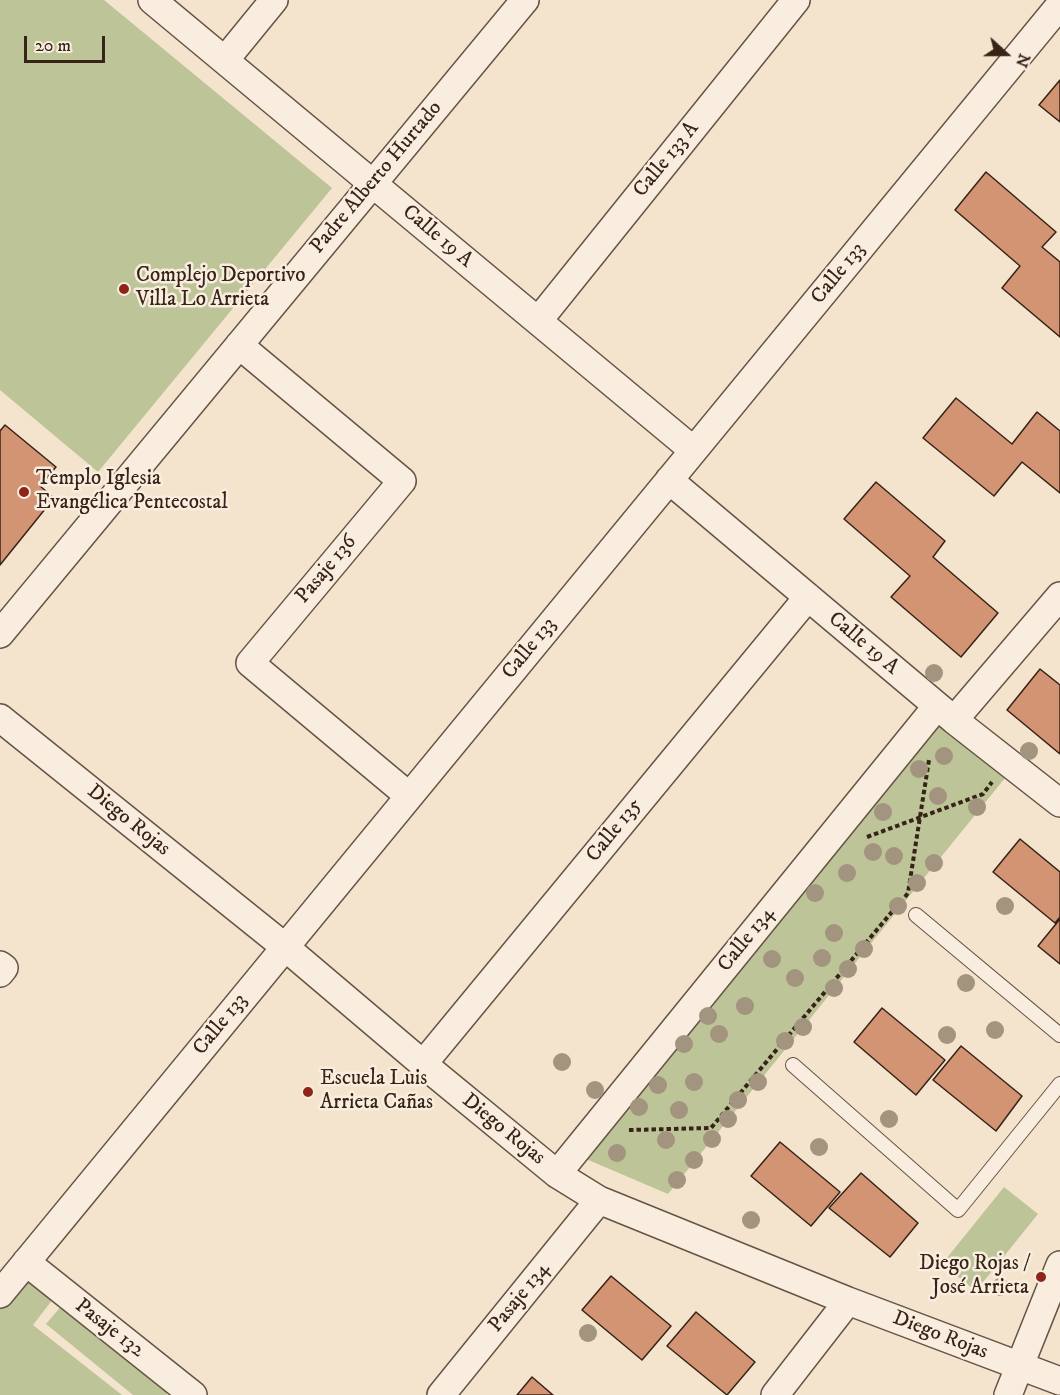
<!DOCTYPE html>
<meta charset="utf-8">
<style>
body{margin:0}
#map{position:relative;width:1060px;height:1395px;overflow:hidden;background:#f5e4cd;font-family:"IM FELL DW Pica",serif}
canvas{display:block}
.north{position:absolute;left:976px;top:24px;width:60px;height:60px;-webkit-text-stroke:4px #f8edde;paint-order:stroke;rotate:111deg;font-size:16px;font-weight:700;line-height:24px;text-align:center;color:#372318}
.north::after{content:'';display:block;margin:auto;width:21px;height:27px;background:#372318;clip-path:polygon(50% 0,100% 100%,50% 72%,0 100%)}
.scale{position:absolute;left:24px;top:36px;width:81px;height:27px;box-sizing:border-box;border:3px solid #372318;border-top:0;padding-left:8px;font-size:18px;line-height:21px;white-space:nowrap;color:#372318;-webkit-text-stroke:4px #f8edde;paint-order:stroke}
</style>
<div id="map">
<canvas width="1060" height="1395"></canvas>
<div class="north">N</div>
<div class="scale">20 m</div>
</div>
<script>
const ctx = document.querySelector('canvas').getContext('2d');
ctx.lineJoin = 'round';
function fill(path, color) { ctx.fillStyle = color; ctx.fill(path, 'evenodd'); }
function stroke(path, color, width, dash) { ctx.strokeStyle = color; ctx.lineWidth = width; ctx.lineCap = dash ? 'butt' : 'round'; ctx.setLineDash(dash || []); ctx.stroke(path); }
function drawText(font, color, halo, rows, align = 'center') {
  ctx.font = font + ' "IM FELL DW Pica",serif'; ctx.lineWidth = 5; ctx.setLineDash([]); ctx.textBaseline = 'middle'; ctx.strokeStyle = halo; ctx.fillStyle = color; for (const [text, x, y, turn = 0] of rows) {
    ctx.save(); ctx.translate(x, y); ctx.rotate((+turn || 0) * Math.PI / 180); ctx.textAlign = isNaN(turn) ? turn : align; if (halo) ctx.strokeText(text, 0, 0); ctx.fillText(text, 0, 0); ctx.restore();
  }
}
fill(new Path2D(`
 M0,0h104l228,188 -234,284 -98,-82z
 M937,718l68,60 -337,416 -89,-38z
 M1004,1187l34,27 -62,77 -34,-27z
 M25,1277l28,22 -20,26 89,70h-122v-87z
 M63,1304l106,87 -3,4h-33l-87,-71z`), '#bcc498');
const building = new Path2D(`
 M1060,80v42l-21,-17z
 M986,172l70,60 -14,15 18,15v75l-58,-49 18,-22 -65,-56z
 M956,398l56,46 25,-32 23,19v62l-38,-31 -28,34 -71,-58z
 M5,425l51,42 -16,19 14,12 -54,67v-134z
 M876,482l69,59 -12,16 65,56 -37,44 -70,-60 19,-21 -66,-57z
 M1040,669l20,16v69l-53,-44z
 M1020,839l40,33v45l-5,6 -62,-51z
 M1060,919v45l-22,-18z
 M882,1008l63,52 -29,35 -62,-53z
 M961,1046l61,50 -26,35 -63,-51z
 M780,1142l60,50 -29,34 -60,-50z
 M861,1173l57,50 -28,34 -61,-49z
 M611,1276l60,50 -29,34 -60,-50z
 M696,1312l59,50 -28,33 -60,-49z
 M532,1377l21,18h-36z`);
fill(building, '#d39473');
stroke(building, '#372318', 1.5);
const lane = new Path2D(`
 M916,915l144,120
 M793,1065l165,145 102,-126`);
const street = new Path2D(`
 M152,0l541,450
 M225,60l49,-60
 M538,321l258,-321
 M239,345l163,136 -152,182 159,133
 M669,480l285,240 106,83
 M0,634l525,-634
 M0,718l285,229 138,117 134,110 42,26 249,101 212,80
 M954,720l106,-124
 M0,965l4,3 -4,5
 M423,1064l385,-467
 M557,1174l380,-468
 M26,1262l167,133
 M0,1294l1060,-1289
 M441,1395l158,-195
 M775,1395l73,-94
 M1008,1395l52,-130`);
stroke(lane, '#665345', 16);
stroke(street, '#665345', 30);
stroke(new Path2D(`
 M867,837l116,-43 9,-12
 M905,897l3,-4 21,-133
 M629,1130l82,-2 185,-221`), '#372318', 4, [4.5, 3]);
stroke(lane, '#f8edde', 14);
stroke(street, '#f8edde', 27);
ctx.fillStyle = '#a2947e';
for (const [x, y] of [
 [934,673],
 [1029,751],
 [944,756],
 [919,769],
 [938,796],
 [977,807],
 [883,812],
 [873,852],
 [894,856],
 [934,863],
 [847,873],
 [917,883],
 [815,893],
 [898,906],
 [1005,906],
 [834,933],
 [864,949],
 [822,958],
 [772,959],
 [848,969],
 [795,978],
 [966,983],
 [834,988],
 [745,1006],
 [708,1016],
 [803,1027],
 [995,1030],
 [719,1034],
 [947,1035],
 [785,1041],
 [684,1044],
 [562,1062],
 [694,1082],
 [758,1082],
 [658,1085],
 [595,1090],
 [738,1100],
 [639,1107],
 [679,1110],
 [728,1119],
 [889,1119],
 [712,1139],
 [666,1140],
 [819,1147],
 [617,1153],
 [694,1160],
 [677,1180],
 [751,1220],
 [1000,1287],
 [588,1333]
]) { ctx.beginPath(); ctx.arc(x, y, 9, 0, 2 * Math.PI); ctx.fill(); }
for (const [x, y, r, color] of [
 [124,289,6,"#8f2418"],
 [24,492,6,"#8f2418"],
 [308,1092,6,"#8f2418"],
 [1041,1277,6,"#8f2418"]
]) { const dot = new Path2D(); dot.arc(x, y, r, 0, 2 * Math.PI); ctx.fillStyle = color; ctx.fill(dot); stroke(dot, '#f8edde', 2); }
drawText('21px', '#372318', '#f8edde', [
 ["Calle 133 A",667,160,-51],
 ["Padre Alberto Hurtado",377,178,-50],
 ["Calle 19 A",437,237,40],
 ["Calle 133",839,274,-51],
 ["Pasaje 136",327,570,-50],
 ["Calle 19 A",863,644,40],
 ["Calle 133",530,649,-51],
 ["Diego Rojas",128,821,39],
 ["Calle 135",615,831,-51],
 ["Calle 134",747,940,-51],
 ["Calle 133",221,1025,-51],
 ["Diego Rojas",503,1130,39],
 ["Pasaje 134",520,1298,-51],
 ["Pasaje 132",109,1329,38],
 ["Diego Rojas",940,1336,21]
]);
drawText('21px', '#372318', '#f8edde', [
 ["Complejo Deportivo",136,277],
 ["Villa Lo Arrieta",136,301],
 ["Templo Iglesia",36,480],
 ["Evangélica Pentecostal",36,504],
 ["Escuela Luis",320,1080],
 ["Arrieta Cañas",320,1104],
 ["Diego Rojas /",1029,1265,"right"],
 ["José Arrieta",1029,1289,"right"]
], 'left');
</script>
